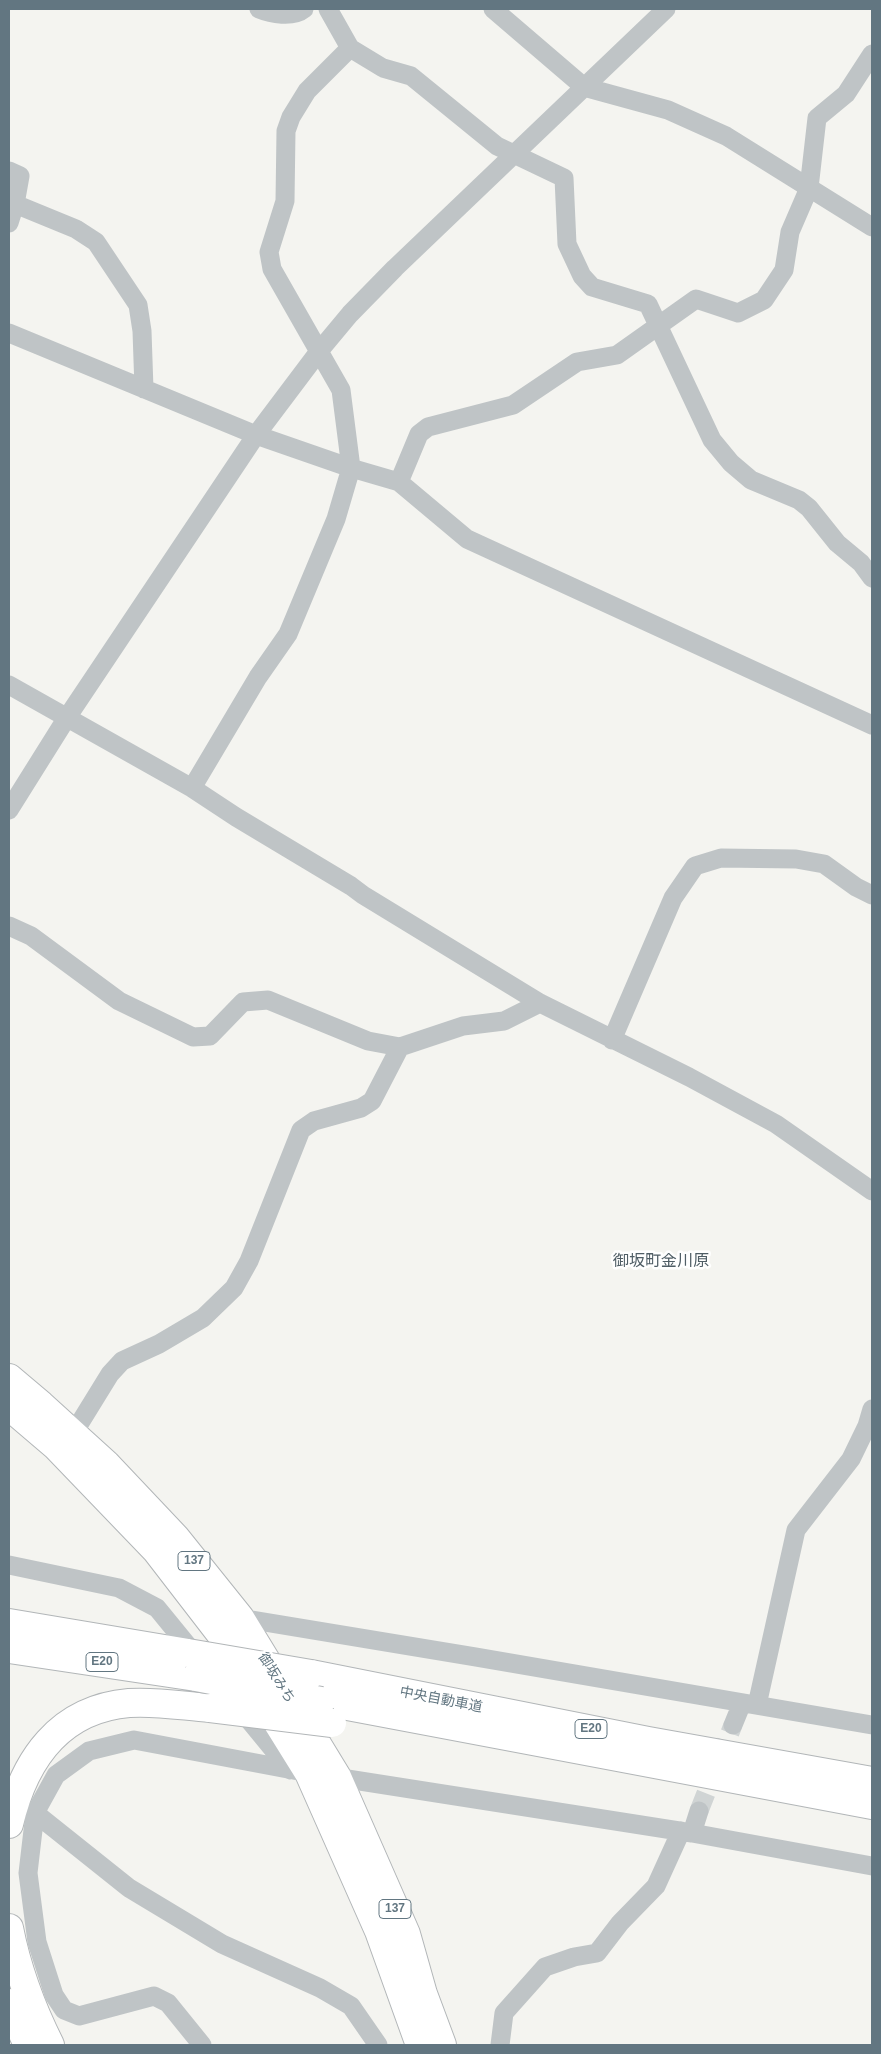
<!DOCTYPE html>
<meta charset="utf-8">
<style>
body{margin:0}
#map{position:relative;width:881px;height:2054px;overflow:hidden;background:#f4f4f0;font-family:Arial,sans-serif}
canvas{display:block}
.frame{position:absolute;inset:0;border:10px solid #627681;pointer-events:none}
</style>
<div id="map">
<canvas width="881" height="2054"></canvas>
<div class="frame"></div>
</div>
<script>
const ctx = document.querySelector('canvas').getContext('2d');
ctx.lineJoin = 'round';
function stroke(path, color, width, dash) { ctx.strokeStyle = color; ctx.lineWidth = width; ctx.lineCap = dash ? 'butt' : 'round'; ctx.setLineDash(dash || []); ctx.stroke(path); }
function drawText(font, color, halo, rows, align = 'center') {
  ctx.font = font + ' Arial,"Noto Sans JP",sans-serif'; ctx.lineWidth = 5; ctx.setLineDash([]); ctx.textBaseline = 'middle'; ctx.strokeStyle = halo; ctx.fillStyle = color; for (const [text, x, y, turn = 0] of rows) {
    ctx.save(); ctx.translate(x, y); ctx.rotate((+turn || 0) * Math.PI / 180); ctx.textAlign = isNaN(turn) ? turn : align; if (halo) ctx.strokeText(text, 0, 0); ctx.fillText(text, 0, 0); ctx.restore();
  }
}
stroke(new Path2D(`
 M699,1811l34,-86`), '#d0d4d4', 19, [19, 9]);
const highway = new Path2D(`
 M9,1378l32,27 65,59 69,73 65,81 97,159 69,157 17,60 19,51
 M9,1406l47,40 100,104 74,96 79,127 70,158 41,114
 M9,1623l179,30
 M9,1649l187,28
 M311,1674l337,67 224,40
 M321,1701l551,104
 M9,1824c15,-64 50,-115 120,-121 27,-2 54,3 81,5
 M9,1928c8,41 22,79 41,117
 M9,2003l19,42`);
stroke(highway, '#b2b6b8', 30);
stroke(new Path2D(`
 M259,9c12,5 34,9 45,0
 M328,9l22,39 33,20 28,8 86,70 67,32 3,66 15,32 10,11 56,17 64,136 19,23 20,17 48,20 10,8 28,35 24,20 11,15
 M493,9l91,78 84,23 58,26 146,91
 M9,171l11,5 -5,28 -6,19
 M15,204l61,25 20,13 42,63 4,26 2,58
 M9,333l247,102 95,33 48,14 68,57 405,186
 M399,482l20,-48 9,-7 85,-22 64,-43 40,-7 79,-56 42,14 26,-13 20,-30 6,-38 19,-44 8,-70 29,-24 26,-40
 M9,685l183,103 44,29 115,69 12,9 177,108 149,74 87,47 96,67
 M192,788l66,-111 30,-43 48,-115 15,-51 -10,-78 -69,-121 -3,-17 16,-51 1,-70 5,-14 16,-26 43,-43
 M9,810l57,-91 190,-284 64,-85 30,-36 45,-46 271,-259
 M9,926l22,10 88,65 74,36 17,-1 33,-34 25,-2 100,41 32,6 63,-21 41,-5 36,-18
 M612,1040l61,-142 22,-32 26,-8 75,1 28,5 32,23 16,8
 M73,1434l37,-60 12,-13 37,-17 44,-26 31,-30 15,-27 52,-131 13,-9 47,-13 11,-7 28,-54
 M9,1565l110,23 38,20 40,49
 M240,1618c211,34 421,71 632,107
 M757,1705l39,-175 55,-71 16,-33 5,-17
 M240,1709l50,61
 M733,1725l9,-22
 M35,1813l94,75 93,56 98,44 31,18 27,39
 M692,1833l7,-22
 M202,2045l-34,-42 -14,-7 -75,20 -15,-6 -10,-15 -17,-53 -9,-69 7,-60 21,-38 33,-24 45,-11 175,33 383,60 180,33
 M500,2045l4,-32 41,-46 29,-10 23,-4 23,-30 36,-37 25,-55`), '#bfc4c6', 19);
stroke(highway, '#fff', 28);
const highwayBridge = new Path2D(`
 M188,1653l123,21
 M196,1677l125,24
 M210,1708l122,15`);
stroke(highwayBridge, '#b2b6b8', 30, []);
stroke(highwayBridge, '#fff', 28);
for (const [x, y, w] of [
 [194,1561,32],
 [102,1662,32],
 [591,1729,32],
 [395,1909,32]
]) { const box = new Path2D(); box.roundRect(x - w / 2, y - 9.5, w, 19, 4); ctx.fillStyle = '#fff'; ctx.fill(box); stroke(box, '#627681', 1); }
drawText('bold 12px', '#627681', null, [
 ["137",194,1561],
 ["E20",102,1662],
 ["E20",591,1729],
 ["137",395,1909]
]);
drawText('14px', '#627681', '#fff', [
 ["御坂みち",276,1678,58],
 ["中央自動車道",441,1700,11]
]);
drawText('16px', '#505e66', '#fff', [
 ["御坂町金川原",661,1262]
]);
</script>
